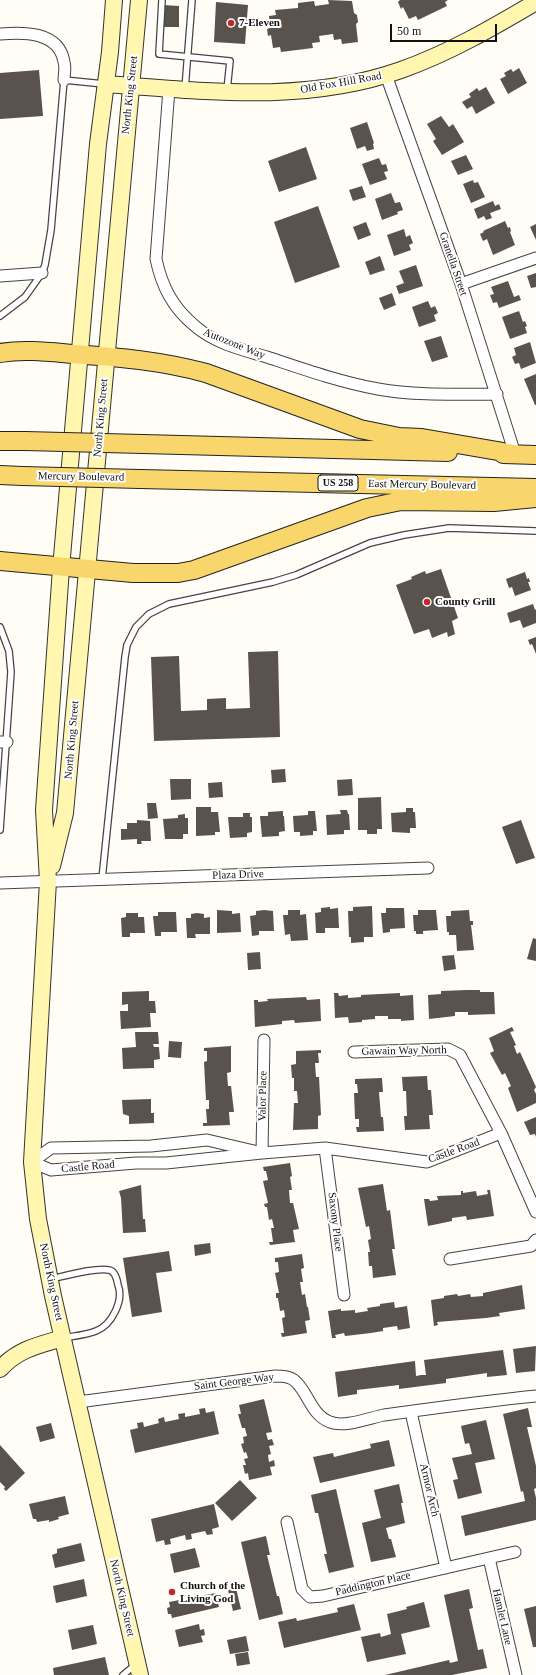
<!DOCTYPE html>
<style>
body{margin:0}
#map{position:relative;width:536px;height:1675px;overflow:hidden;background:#fffdf5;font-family:"Times New Roman",serif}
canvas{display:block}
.scale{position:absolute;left:390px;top:24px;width:107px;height:18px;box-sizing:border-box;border:2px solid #111;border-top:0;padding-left:5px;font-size:12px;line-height:14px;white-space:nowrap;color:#111;-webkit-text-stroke:3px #fff;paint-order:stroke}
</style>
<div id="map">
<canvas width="536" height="1675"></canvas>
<div class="scale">50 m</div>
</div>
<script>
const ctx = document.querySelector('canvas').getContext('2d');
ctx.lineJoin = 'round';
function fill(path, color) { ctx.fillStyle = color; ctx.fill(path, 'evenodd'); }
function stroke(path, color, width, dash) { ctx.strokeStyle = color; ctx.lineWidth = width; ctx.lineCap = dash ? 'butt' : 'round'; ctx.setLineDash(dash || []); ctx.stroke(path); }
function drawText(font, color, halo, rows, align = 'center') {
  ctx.font = font + ' "Times New Roman",serif'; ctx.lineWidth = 4; ctx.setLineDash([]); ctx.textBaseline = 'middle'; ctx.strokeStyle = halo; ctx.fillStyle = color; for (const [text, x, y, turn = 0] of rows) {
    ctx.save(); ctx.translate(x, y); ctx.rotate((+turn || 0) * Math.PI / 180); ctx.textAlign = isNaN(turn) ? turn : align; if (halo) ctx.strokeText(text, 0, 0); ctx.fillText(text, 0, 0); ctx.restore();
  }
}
fill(new Path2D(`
 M328,0l24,1 2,12 3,2 1,7 -2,2 2,18 -16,2 -1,-5 -7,1 -1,-6 -14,2 1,6 -8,1 1,5 -32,4 -1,-5 -7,1 -2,-13 -3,1 -1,-7 3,-1 -1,-12 7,-1 -1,-5 23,-2v-5l16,-2 1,5 14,-2z
 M400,0h48l-3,2 2,4 -29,14 -2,-4 -7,3 -6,-12 -2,2 -3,-7z
 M216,2l32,3 -3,39 -31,-2z
 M163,5l16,1v21h-17z
 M519,68l8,15 -19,11 -8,-15 6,-3 -2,-3 7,-4 2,3z
 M39,70l4,46 -43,3v-46z
 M486,87l9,16 -19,11 -4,-8 -5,3 -5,-7 9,-5 -2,-3 8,-6 2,3z
 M441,116l8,11 4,-3 11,18 -22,13 -9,-14 3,-2 -9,-15z
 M367,122l7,21 -1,1 1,5 -7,2 -2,-5 -8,3 -7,-21z
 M306,147l11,32 -38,13 -11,-31z
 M466,155l7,14 -15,6 -7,-14z
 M379,158l3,7 4,-1 2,7 -4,1 3,7 -17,6 -8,-21z
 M473,180l1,3 4,-1 7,15 -14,6 -8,-19z
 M362,186l4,11 -13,4 -4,-11z
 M391,193l4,10 5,-1 3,8 -6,2 1,2 -16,6 -7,-21z
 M493,201l2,5 4,-2 2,5 -11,4 2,5 -6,2 -2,-4 -6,3 -4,-10z
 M318,206l22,61 -45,16 -21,-61z
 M505,221l3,7 2,-1 1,4 -1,1 5,13 -22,10 -6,-16 -4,2 -3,-7 4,-2 -1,-1z
 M366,222l5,13 -13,5 -5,-13z
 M536,224v16l-6,-13z
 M404,229l2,8 4,-2 3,8 -4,2 2,5 -17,6 -7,-21z
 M380,256l5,14 -15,5 -5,-13z
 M416,265l7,21 -24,8 -3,-8 8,-3 -5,-12z
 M536,273v14l-5,1 -4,-12z
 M508,281l6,16 5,-2 2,5 -22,8 -2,-6 -4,1 -3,-8 4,-1 -3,-7z
 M392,293l4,12 -12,5 -5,-12z
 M428,301l3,7 4,-2 3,7 -4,2 2,6 -17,6 -7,-20z
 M519,311l4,11 2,-1 2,5 -2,1 2,6 -17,6 -8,-22z
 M441,336l7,21 -16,5 -8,-21z
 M530,342l6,21 -15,6 -2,-6 -4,1 -3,-7 4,-2 -2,-7z
 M536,374v31h-1l-11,-26z
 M441,569l17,49 -6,3 3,13 -7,3 -1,-5 -15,6 -3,-9 -15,5 -18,-49 16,-6 -1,-2 14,-6 1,3z
 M525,572l2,7 2,-1 1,4h-2l3,8 -16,6 -3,-9 -3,1 -3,-9z
 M533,604l2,6 1,-1v14l-13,5 -3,-8 -10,3 -3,-10z
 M536,637v17l-4,-10 -2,1 -2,-5z
 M278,651l2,86 -126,4 -3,-84 28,-1 2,55 26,-1v-11l19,-1v11l24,-1 -2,-56z
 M285,769l1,13 -14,1 -1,-13z
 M170,779h21v20l-20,1z
 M352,779l1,16 -15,1 -1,-16z
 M222,782l1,15 -14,1 -1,-15z
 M381,797l1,32h-5v5h-10v-4h-9v-32z
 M147,803h9l2,15 -10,1z
 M196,807h15v5h7l2,20h-5v3l-19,1z
 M406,808h7v4h2l1,16h-6v5l-18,-1 -1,-19 15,-1z
 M340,810h7l1,4h1l1,16h-6v4l-17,1 -1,-20 15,-1z
 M283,811v5h1l1,15 -6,1v4l-17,1 -2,-21h8v-4z
 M308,811h7l2,20h-4v4l-13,1v-4h-6l-1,-16 15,-1z
 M243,813h7v4h2v15l-5,1v4l-17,1 -2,-21h15z
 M185,814v4h3v16h-5v5h-18l-2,-20 15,-1v-3z
 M137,820l13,1 1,20h-10l1,3h-5v-5l-16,1v-11h6v-6h10z
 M521,820l14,38 -19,6 -14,-37z
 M372,906l1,31h-9v5l-13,1v-6h-2l-1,-26h5v-4z
 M330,907v2l8,-1 1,20h-14v5h-9l-1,-20 6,-1v-4z
 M386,908h18l1,20 -15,1v3l-7,1 -2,-20h5z
 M217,910l15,1v3l8,-1 1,19 -24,1z
 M264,910l9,1 1,20h-15v4l-7,1 -2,-20 6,-1v-4z
 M288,910h12v5l6,-1 2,26 -17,1 -1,-7 -5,1 -2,-20h5z
 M418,910h18l2,20 -15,1v3h-7v-3h-2l-1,-16h5z
 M469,910l1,11h3v4h-2l3,25 -17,1 -1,-16h-7v-3h-2l-1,-16h5v-5z
 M158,912h18l1,20h-16v4h-6l-2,-20h5z
 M126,913h12v4h6l1,16h-15v4h-8l-1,-19 5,-1z
 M197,913l7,1v4l6,-1v17h-15l1,4h-9l-1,-20h5v-4z
 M533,938l3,1v22l-9,-2z
 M260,952l1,17 -13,1 -1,-17z
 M454,955l2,14 -12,2 -2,-15z
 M467,990h13v2h14l1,22 -27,1v-3h-13v4l-26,3 -1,-24 13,-1v-3z
 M149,991v10h6l1,12h-6l1,14 -30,2 -1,-18h8v-7l-6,1v-13z
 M334,993h4l1,3 9,-1v3l13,-1v-2l39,-2v3l13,-1 1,25 -13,1v-2h-13v-3h-13v3l-13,1v2l-13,1 -1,-6 -13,1z
 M306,997l1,3 13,-1 1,22 -26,2 -1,-3 -12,1v3l-27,3 -1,-27h4v2l10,-1 -1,-2z
 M512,1027l2,4 -4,1 6,13 -2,1 3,8 3,-2 16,35 -2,3 2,4v9l-19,9 -9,-24 3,-2 -6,-13 -3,2 -12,-22 4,-2 -5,-13z
 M135,1032h23l1,12h-6l1,3h5l1,12 -6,1v8l-31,1 -1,-21 14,-1z
 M169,1041l13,1 -1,16 -13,-1z
 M231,1046v26l-4,1 1,13h3l3,26h-5l1,13 -27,1v-3h4l-1,-14h3v-9h-3l-2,-38 3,-1v-10h-3v-3z
 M321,1050v3h-3l1,10h-4l1,14h3l2,38 -3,1v13l-25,1 1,-27h4l-1,-12h-3v-13h-2l-1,-13 5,-1v-13z
 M427,1076l1,14h3l2,25h-4l1,14 -25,1 -1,-14h3l-1,-25h-3l-1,-14z
 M382,1078l1,14h-4l2,25h2l1,14 -27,1 -1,-5h3v-8h-4l-1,-26h4l-1,-9h-2v-5z
 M151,1099v14h3v10l-25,1v-8l-6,-2 -1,-14z
 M536,1117v20l-1,-3 -5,1 -6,-13z
 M290,1163l2,13 -2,1 2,13h-3l1,13h3l6,26 -6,1 2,12 -25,3 -1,-3h4l-2,-14h3l-2,-9 -3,1 -2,-13h-2l-1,-3 4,-1 -5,-22 5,-1 -2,-9h-2l-1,-4z
 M383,1184l4,27 3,-1 5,39h-3l4,26 -23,3 -1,-12h-3l-1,-14h2l-2,-12 3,-1 -2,-13 -3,1 -8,-39z
 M141,1185l2,34h2l1,13 -23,1 -2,-35 -2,-7z
 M487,1190h3l4,26 -27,4 -1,-4 -14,2v3l-24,5 -4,-27h5l1,2 8,-1 -1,-4 24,-1v-4h2v2l13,-2 1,5 11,-2z
 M210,1243l1,10 -16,3 -1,-11z
 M169,1251l3,20 -16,2 6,39 -30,5 -9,-59z
 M302,1254l2,14 -3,1 2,13h-3l2,13 3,-1 2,13h1l2,13 -5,1 2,12 -25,4 -1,-4h3l-2,-15 3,-1 -1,-7 -4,1 -2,-13h-2v-5h3l-4,-20 4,-1 -1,-10h-3v-4z
 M522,1285l3,24 -26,4 1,3 -14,2 -49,4 1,3 -4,1 -3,-26 13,-2v-2l13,-2 1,2 12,-2 1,3 12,-1v-3z
 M394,1302l1,6 12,-2 3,22 -12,2 -1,-4 -14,2v3l-12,2 -26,3 -1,-3 -9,2 1,3h-4l-4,-27 13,-2v2l14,-1v3l13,-2 -1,-3 13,-2v-2z
 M536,1346l-1,25 -19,2 -3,-24z
 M503,1350l4,25 -20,2v-4l-41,6v4l-47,6v-4l-42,5v4l-19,3 -3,-25 80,-11 1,15 5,-1h5l-2,-15z
 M264,1399l8,33 -6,1 2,7 4,-1 2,6 -5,1 2,8 -3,1 1,7 5,-2 1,6 -5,1 2,8 -23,5 -1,-7 -3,1 -2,-9h3l-2,-6 4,-1 -2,-6 -2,1 -3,-9 3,-1 -1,-6 4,-1 -2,-8h-3l-4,-14h3l-2,-9z
 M205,1408l1,5 8,-2 5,23 -84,19 -5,-23 8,-2 -1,-5 6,-1 1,5 15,-4 -1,-4 6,-2 1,5 14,-3 -1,-5 7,-1v4l15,-3 -1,-5z
 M528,1408l4,19h-5l9,39v22l-2,1 2,9v22l-71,16 -4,-20 64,-15 -2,-10 -2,1 -18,-78z
 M486,1420l9,39 -20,4 7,30 -24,6 -5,-19 5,-1 -6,-21 20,-4 -3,-11 -4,1 -4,-18z
 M51,1423l4,15 -15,4 -4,-15z
 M389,1440l6,26 -75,17 -7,-26 20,-4 1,4 37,-9 -1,-4z
 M0,1445l25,28 -19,18 -2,-2 1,-2 -5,-5z
 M240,1480l17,18 -25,23 -17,-18z
 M399,1484l4,19h-2l4,20 -19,5 3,11h2l5,18 -25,5 -9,-39 19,-5 -7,-28z
 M336,1489l18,78 -25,6 -5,-19h3l-9,-41h-3l-4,-18z
 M65,1496l4,18 -11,3 1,2 -10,3v-2l-12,2 -1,-3h-3l-4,-15z
 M214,1504l5,23 -7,2 1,5 -6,1 -2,-4 -14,3 1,5 -6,1 -1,-5 -15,4 1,5 -6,1 -1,-5 -8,2 -5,-23z
 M266,1536l4,19h-3l10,41h2l4,18 -24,6 -18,-78z
 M81,1543l4,18 -30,7 -3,-13 5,-2v-4z
 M195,1548l5,19 -26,6 -4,-19z
 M84,1579l3,17 -31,7 -3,-17z
 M236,1588l5,21 -8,2 -5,-21z
 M469,1589l4,19 -4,1 9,41 5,-1 4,19 -35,7h-67l64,-15 1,3 8,-2 -14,-66z
 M216,1593l3,14 -47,11 -1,-4h-3l-1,-6 3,-1 -1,-5z
 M424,1602l6,25 -29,7 5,20 -39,8 -6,-25 19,-4 1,4 10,-3 -4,-20 20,-5 -1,-2z
 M354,1604l7,26 -77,18 -6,-26 18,-4 1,3 41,-9 -1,-4z
 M536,1606v41h-3l-9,-38z
 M199,1624l1,6 4,-1 1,6 -4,1 2,6 -24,5 -4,-17z
 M93,1625l4,19 -25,6 -4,-20z
 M246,1636l3,15 -19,3 -3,-14z
 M248,1652l2,12 -13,2 -2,-12z
 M105,1657l4,18h-55l-1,-7z`), '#5a524d');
const lane = new Path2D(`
 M162,0l-3,54 71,7 -3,29
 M185,89l7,-89
 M0,316l25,-19 17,-24 3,-8 6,-35 13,-150 40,4
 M0,627l9,24 2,21 -11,158
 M102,879l23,-222 2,-12 9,-18 13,-13 20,-10 104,-22 23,-7 74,-32 34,-8 45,-7 87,3
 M51,1279c14,-3 45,-12 58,-9 6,1 8,9 9,15 6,15 -6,40 -22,46 -10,4 -22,5 -33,7
 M123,1675l12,-10`);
const street = new Path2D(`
 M0,34c23,-2 59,-3 64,28 2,6 0,12 0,18
 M386,75l75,209 54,170
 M169,89l-13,170c6,28 17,49 39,67 19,17 48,24 72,31 36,12 73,25 111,32 39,7 79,5 119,5
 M0,276l42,-3
 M461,284l75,-26
 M0,742h7
 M0,883l428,-15
 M354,1052l94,-3 12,6 41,78 35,79
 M325,1148l19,147
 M262,1153l2,-113
 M32,1162l19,8 85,-7h30l96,-10 63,-5 102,14 74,-29
 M32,1162l19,-14 100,-2 56,-6 47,11
 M450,1259l81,-13 5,-6
 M78,1402l197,-26c6,0 15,0 20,5 13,11 16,34 35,41 14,6 39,-4 54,-7 51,-7 101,-14 152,-19
 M411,1412l35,156
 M287,1522l15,67 8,8 13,-1 192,-44
 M489,1558l27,117`);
const secondary = new Path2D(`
 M114,0l-4,52 -12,92 -37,424 -17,242 4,71 -16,281 6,57 15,77 87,379
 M106,84c98,7 199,20 295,-14 48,-17 91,-42 135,-68
 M52,866l13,-53 74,-813
 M0,1369c18,-20 39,-24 63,-31`);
const primary = new Path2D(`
 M0,353c24,-4 49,-1 73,1 45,3 89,7 133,19l154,56 39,8 23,1 93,16
 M0,441h25
 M143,444l305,8
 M503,454l33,1
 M0,475l22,1
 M140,479l396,9
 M0,561l133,12h45l16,-3 173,-62 34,-7 93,1 42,-4`);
stroke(lane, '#444', 8);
stroke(street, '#444', 13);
stroke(secondary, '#333', 18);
stroke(primary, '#222', 20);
stroke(lane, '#fff', 5.5);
stroke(street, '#fff', 11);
stroke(secondary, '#fff6b0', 16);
stroke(primary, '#f9d66b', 18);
const primaryBridge = new Path2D(`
 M25,441l118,3
 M22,476l118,3`);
stroke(primaryBridge, '#222', 20, []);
stroke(primaryBridge, '#f9d66b', 18);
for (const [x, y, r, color] of [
 [231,23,4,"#c4262e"],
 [427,602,4,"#c4262e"],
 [172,1592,4,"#c4262e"]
]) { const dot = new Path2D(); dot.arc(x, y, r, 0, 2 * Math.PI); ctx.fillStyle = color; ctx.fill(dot); stroke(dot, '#fff', 1.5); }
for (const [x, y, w] of [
 [338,483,40]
]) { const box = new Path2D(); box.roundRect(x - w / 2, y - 8, w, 16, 3); ctx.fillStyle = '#fff'; ctx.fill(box); stroke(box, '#111', 1); }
drawText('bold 10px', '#111', null, [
 ["US 258",338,483]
]);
drawText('bold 11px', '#111', '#fff', [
 ["7-Eleven",239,23],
 ["County Grill",435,602],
 ["Church of the",180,1586],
 ["Living God",180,1599]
], 'left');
drawText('11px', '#111', '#fff', [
 ["Old Fox Hill Road",341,83,-10],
 ["North King Street",130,95,-84],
 ["Granella Street",453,264,71],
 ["Autozone Way",234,344,22],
 ["North King Street",101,418,-85],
 ["Mercury Boulevard",81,477,1],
 ["East Mercury Boulevard",422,485,1],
 ["North King Street",72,740,-85],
 ["Plaza Drive",238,875,-2],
 ["Gawain Way North",404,1051,-1],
 ["Valor Place",263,1096,-89],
 ["Castle Road",454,1151,-20],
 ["Castle Road",88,1167,-5],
 ["Saxony Place",335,1222,83],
 ["North King Street",51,1282,78],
 ["Saint George Way",234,1382,-7],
 ["Armor Arch",429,1490,77],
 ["Paddington Place",373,1584,-13],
 ["North King Street",122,1598,77],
 ["Hamlet Lane",502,1617,77]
]);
</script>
